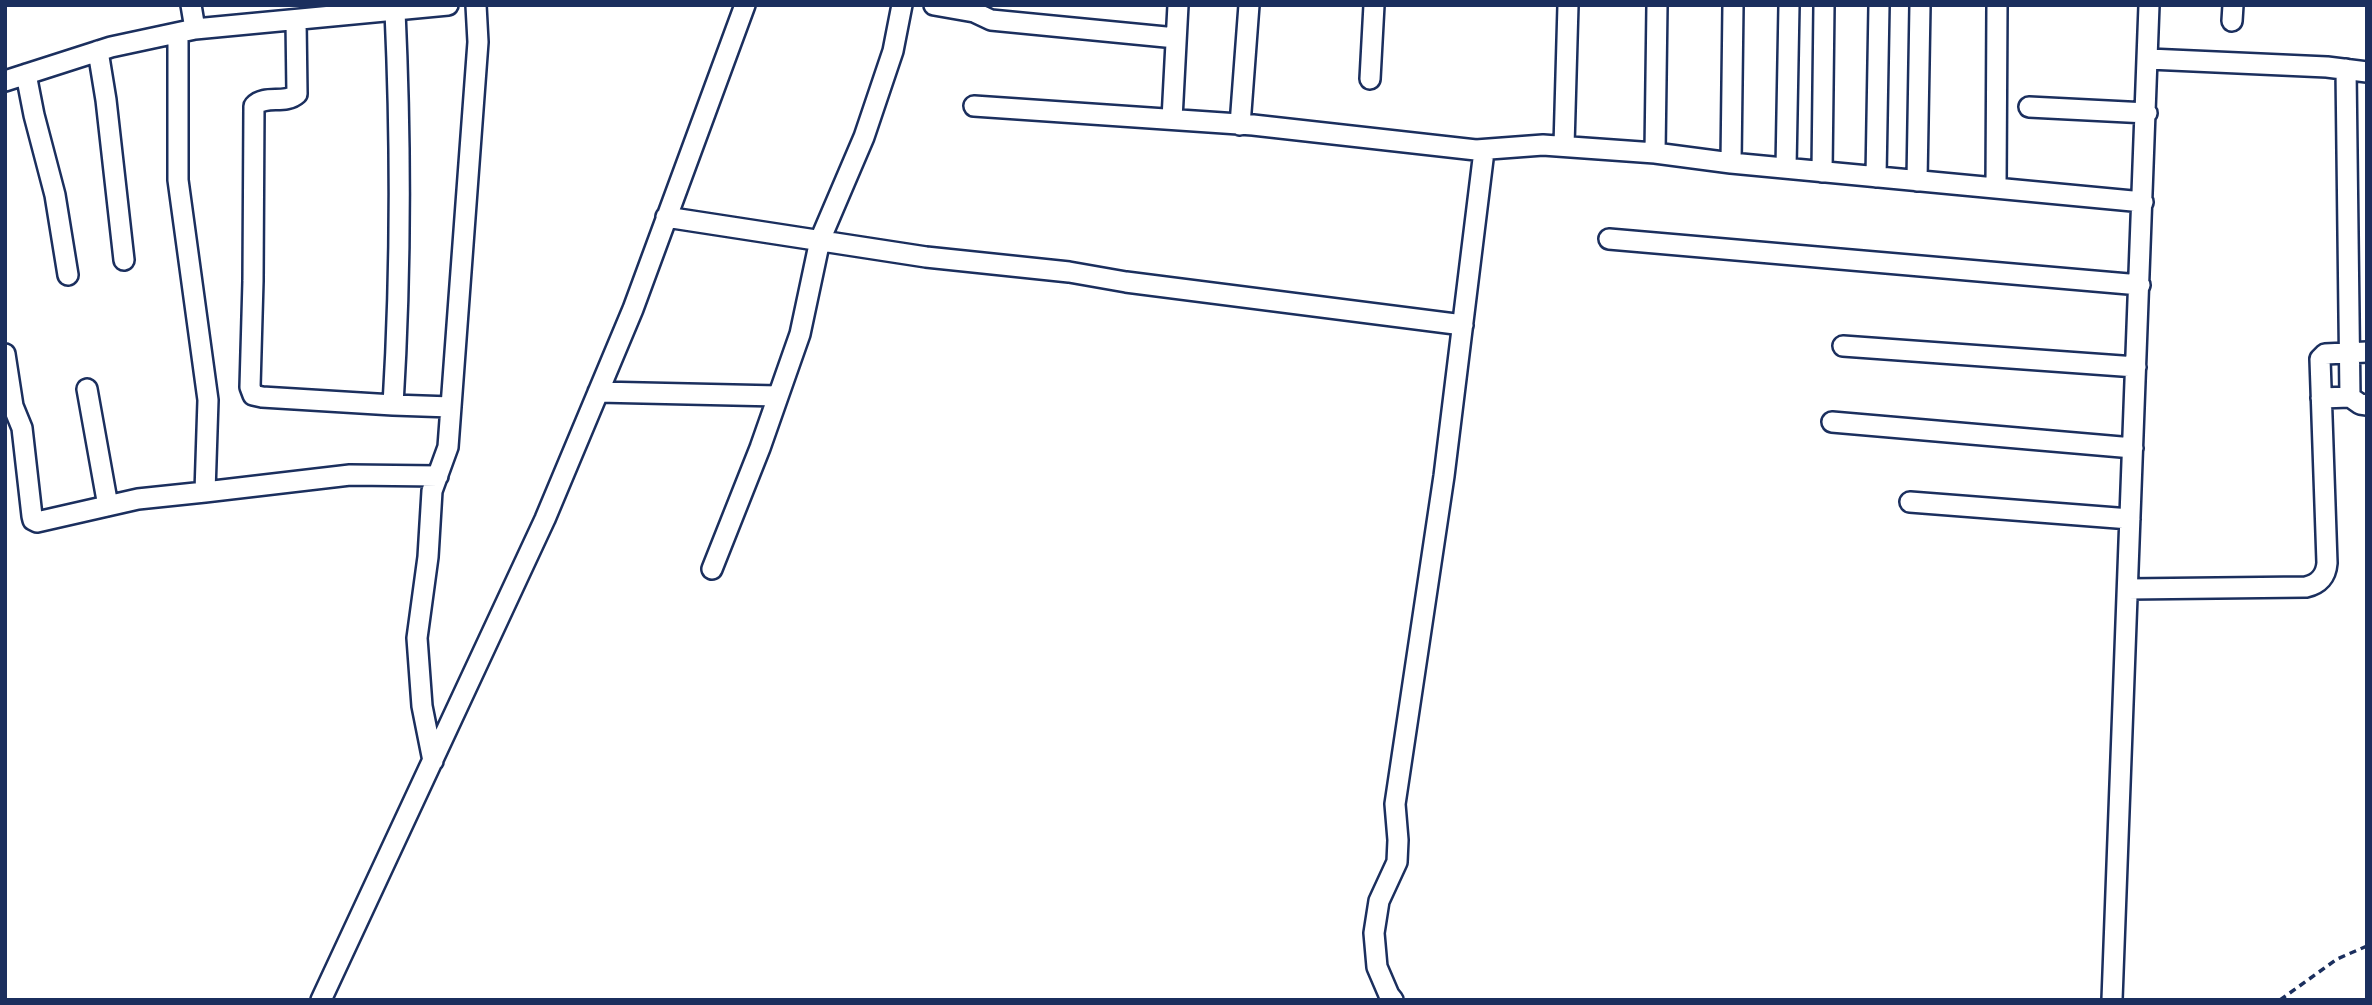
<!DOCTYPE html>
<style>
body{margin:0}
#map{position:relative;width:2372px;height:1005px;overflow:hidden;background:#fff;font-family:Dekko,sans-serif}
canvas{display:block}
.frame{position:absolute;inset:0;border:7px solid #1b2f5e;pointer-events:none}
</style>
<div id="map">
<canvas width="2372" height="1005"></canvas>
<div class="frame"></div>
</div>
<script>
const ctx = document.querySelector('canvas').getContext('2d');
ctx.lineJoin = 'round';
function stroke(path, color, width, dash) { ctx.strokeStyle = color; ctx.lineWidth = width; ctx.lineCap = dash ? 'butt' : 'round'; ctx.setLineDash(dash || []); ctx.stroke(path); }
const street = new Path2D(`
 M191,5l4,24
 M934,5l40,7 17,8 185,18
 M395,11c6,131 6,263 -2,394l58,2
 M296,20l1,74c-12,11 -32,0 -43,12l-1,175 -3,106 3,8 9,2 131,8
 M2232,21l1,-16
 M178,33v147l30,220 -3,92
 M98,51l8,49 18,160
 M2149,59l178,8 40,5
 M2346,69l4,328
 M26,74l8,41 21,80 13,80
 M1370,79l4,-74
 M5,81l106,-34 84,-18 253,-24
 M974,106l279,19 223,25 67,-5 112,8 76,10 412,39
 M2029,107l118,6
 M1172,119l6,-114
 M1240,125l9,-120
 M1564,146l4,-141
 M1655,153l2,-148
 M1731,163l2,-158
 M1786,168l3,-163
 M1822,172l2,-167
 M1876,177l3,-172
 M1917,181l3,-176
 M1996,188l1,-183
 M666,217l260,40 143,15 57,10 337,43
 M1609,239l531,46
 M1843,346l293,21
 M5,354l8,52 9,22 10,88 1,4 4,2 101,-23 67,-7 145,-17 88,1
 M87,389l21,117
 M598,392l180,4
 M2321,398l29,-1 10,7 7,1
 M1832,422l301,26
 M1910,502l220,17
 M712,569l48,-121 40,-114 20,-94 44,-103 29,-86 9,-46
 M2128,589l178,-2c13,-3 20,-11 21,-24l-7,-204 5,-5 42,-2
 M433,761l-11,-55 -5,-68 11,-81 4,-66 16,-44 30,-405 -2,-37
 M321,1000l224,-481 88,-210 112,-304
 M1393,1000l-4,-5 -12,-28 -3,-34 5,-32 18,-39 1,-22 -3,-36 49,-328 40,-325
 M2112,1000l37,-995`);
stroke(street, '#1b2f5e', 24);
stroke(new Path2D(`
 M2280,1000l57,-41 30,-13`), '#1b2f5e', 3.5, [7, 5]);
stroke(street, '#fff', 19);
</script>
